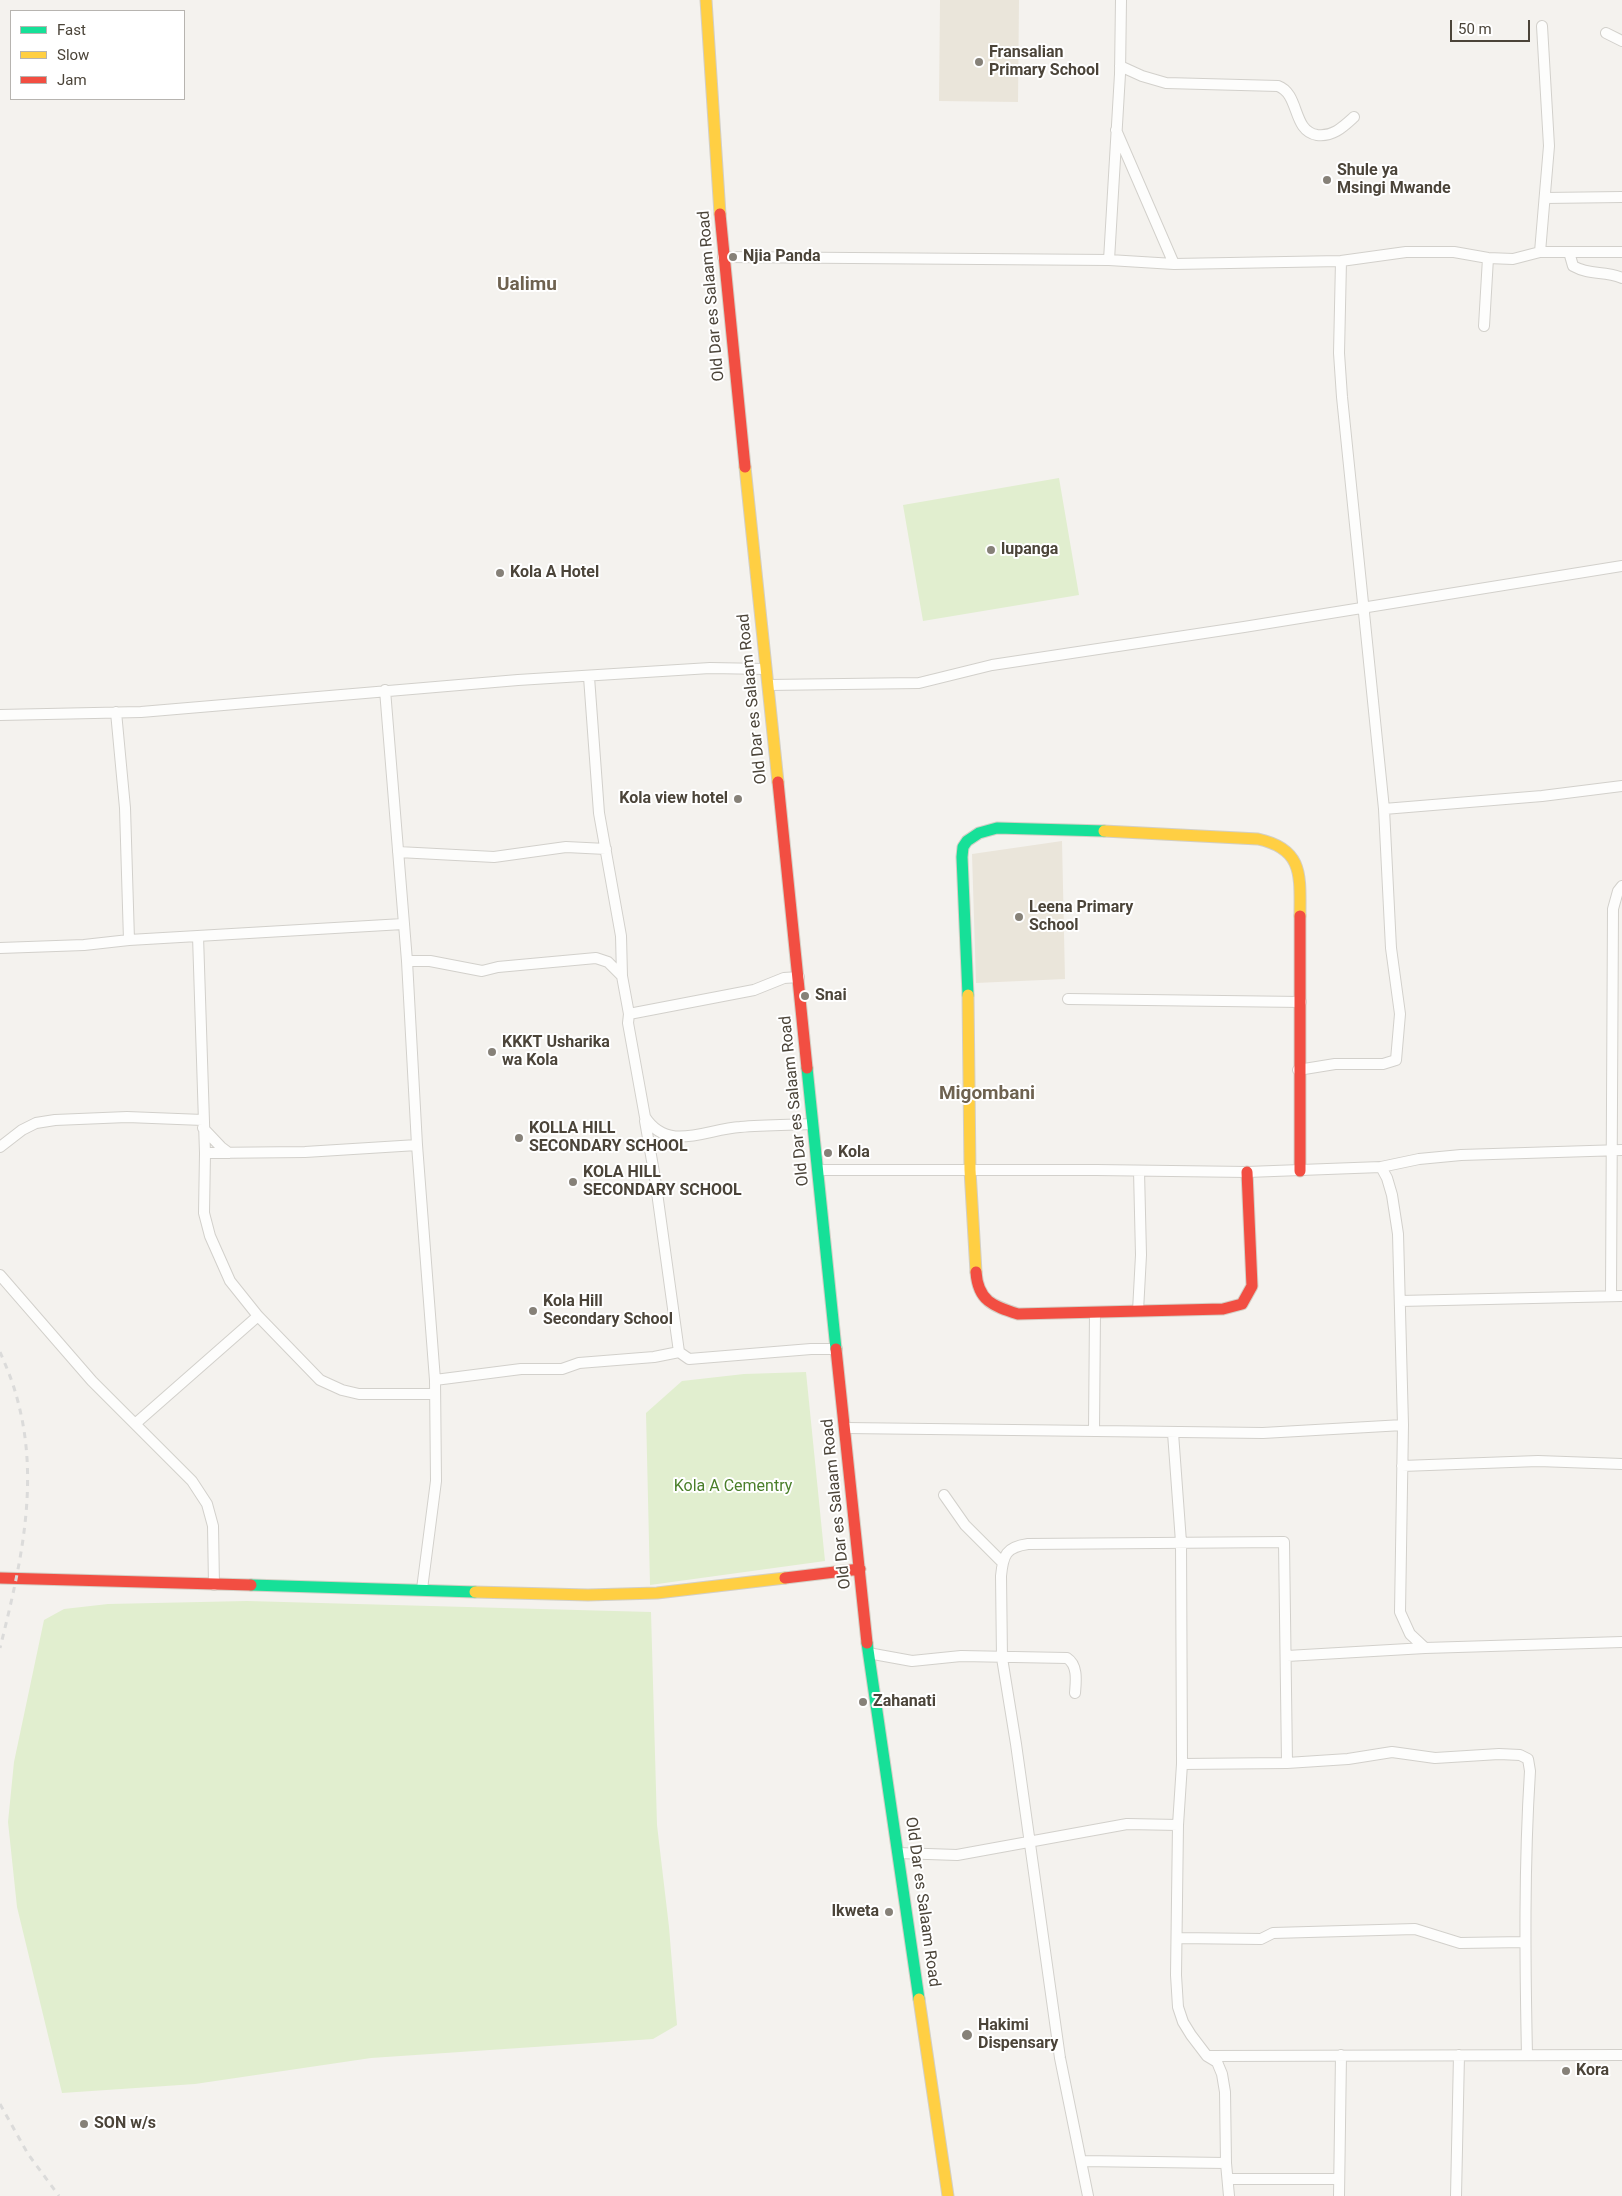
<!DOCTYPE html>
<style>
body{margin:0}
#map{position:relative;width:1622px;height:2196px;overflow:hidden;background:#f4f2ee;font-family:Roboto,sans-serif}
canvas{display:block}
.legend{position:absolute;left:10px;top:10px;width:175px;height:90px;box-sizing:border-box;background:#fff;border:1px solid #b7b4b0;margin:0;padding:6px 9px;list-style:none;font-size:15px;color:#4b4439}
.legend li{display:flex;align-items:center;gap:10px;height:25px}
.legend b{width:25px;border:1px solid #b7b4b0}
.scale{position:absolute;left:1450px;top:20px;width:80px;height:22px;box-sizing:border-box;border:2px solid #4b4439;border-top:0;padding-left:6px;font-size:15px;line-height:18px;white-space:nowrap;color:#4b4439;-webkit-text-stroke:4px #fff;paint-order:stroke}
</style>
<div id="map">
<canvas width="1622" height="2196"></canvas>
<ul class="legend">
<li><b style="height:6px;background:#16e098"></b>Fast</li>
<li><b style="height:6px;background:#ffcf43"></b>Slow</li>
<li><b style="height:6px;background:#f24e42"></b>Jam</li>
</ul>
<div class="scale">50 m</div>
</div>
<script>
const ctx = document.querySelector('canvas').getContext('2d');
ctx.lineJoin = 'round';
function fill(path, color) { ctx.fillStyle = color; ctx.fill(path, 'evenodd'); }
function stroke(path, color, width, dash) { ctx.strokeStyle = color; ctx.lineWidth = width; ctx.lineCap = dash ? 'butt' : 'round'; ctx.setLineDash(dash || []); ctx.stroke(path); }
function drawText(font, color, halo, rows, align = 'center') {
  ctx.font = font + ' Roboto,sans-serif'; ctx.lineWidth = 4; ctx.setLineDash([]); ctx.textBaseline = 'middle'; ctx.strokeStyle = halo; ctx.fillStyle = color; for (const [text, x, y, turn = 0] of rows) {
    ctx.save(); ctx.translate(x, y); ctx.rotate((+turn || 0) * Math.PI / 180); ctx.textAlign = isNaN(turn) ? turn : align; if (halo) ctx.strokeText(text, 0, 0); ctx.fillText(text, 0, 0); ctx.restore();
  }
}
fill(new Path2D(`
 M940,0h79l-1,102 -79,-1z
 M1062,841l3,138 -89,4 -4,-129z`), '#eae5da');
fill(new Path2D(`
 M1059,478l20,117 -156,26 -20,-116z
 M806,1372l19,189 -175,24 -4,-172 36,-32 62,-7z
 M247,1601l404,11 6,213 12,102 8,98 -24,14 -282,19 -176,26 -133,9 -45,-186 -9,-85 6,-60 30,-142 20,-11 44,-5z`), '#e1eecf');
const street = new Path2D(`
 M1606,33l16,8
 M1120,66l22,10 24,7 112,3c22,8 14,45 39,49 16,2 26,-8 37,-18
 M1116,130l58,134
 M1545,198l77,-1
 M1540,252l9,-106 -7,-120
 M1569,252l4,14c18,10 31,4 49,12
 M723,257l386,3 65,4 167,-3 65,-9h48l34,6 25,1 27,-7h82
 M1109,260l11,-186 1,-74
 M1484,326l4,-68
 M589,677l10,136 22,123 1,40 7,38 -1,9 17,94c23,36 61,12 95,10 24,-2 49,-2 73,-3
 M768,685l151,-2 73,-18 252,-38 378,-61
 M385,690l22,271 10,184 18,235 1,101 -14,108
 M116,712l9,96 4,132
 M0,715l141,-3 377,-32 192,-12 56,1
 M1384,809l158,-13 80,-10
 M398,852l96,5 72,-10 40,2
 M198,936l7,217 -1,60 6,23 20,45 28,35 62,64 22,10 17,4h76
 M0,948l84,-3 45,-5 274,-16
 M407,961h23l52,10 16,-4 98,-9 12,4 14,14
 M1068,999l233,3
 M629,1014l125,-24 30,-12 15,-1
 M1298,1070l37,-6h48l13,-4 4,-46 -9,-66 -7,-139 -42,-412 -3,-44 2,-92
 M645,1121l10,57 24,174
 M203,1128l18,19 8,6
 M0,1147l22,-17 14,-7 19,-3 72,-3 76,3
 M205,1153l100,-1 112,-7
 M1381,1167l38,-8 42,-4 161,-5
 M819,1170h277l151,2 134,-5 6,11 5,17 6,39 5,191 -3,187 10,22 15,14 197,-6
 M0,1275l92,106 100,100 15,23 6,22 1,59
 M1611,1295l2,-386 5,-18 4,-5
 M1400,1301l222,-5
 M1138,1311l3,-56 -2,-84
 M435,1380l86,-11h41l17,-6 75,-6 25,-5 10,7 122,-10h26
 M135,1424l123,-108
 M846,1428l417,5 140,-8
 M1094,1431l1,-119
 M1173,1433l8,109 1,222 -4,61 -2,150 2,32 5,15 8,13 16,21 10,6 5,12 3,18 1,71 3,33
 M1402,1466l136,-5 84,3
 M944,1495l21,30 37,37
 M868,1653l44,8 49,-5 106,2c11,7 9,23 8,35
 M1287,1656l138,-8
 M1182,1764l105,-1 61,-4 44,-7 43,6 64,-4 21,1 8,4 2,12c-6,95 -5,189 -3,284
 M898,1853l59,2 170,-31 51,1
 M1177,1938l84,1 12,-6 142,-4 45,14 65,-1
 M1208,2056l414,-1
 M1081,2161l145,2
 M1228,2179h111
 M1088,2196l-28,-138 -44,-314 -14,-86 -1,-82c2,-21 5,-29 27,-32l256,-2 3,221
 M1339,2196l2,-141
 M1456,2196l3,-141`);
const fast = new Path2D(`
 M968,995l-6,-138 1,-10 4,-6 12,-8 18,-5 107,3
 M807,1068l29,281
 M251,1585l224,7
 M867,1643l52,356`);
const slow = new Path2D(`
 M706,0l14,214
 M745,467l33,315
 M1104,831l154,8c46,10 42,37 42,77
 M968,995l2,175 6,102
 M475,1592l113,3 69,-2 128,-15
 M919,1999l29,197`);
const jam = new Path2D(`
 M720,214l25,253
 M778,782l29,286
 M1300,916v255
 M976,1272c2,29 17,34 42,42l205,-5 19,-5 10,-18 -5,-114
 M836,1349l31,294
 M0,1578l251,7
 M785,1578l75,-9`);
stroke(street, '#d2d0cb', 12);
stroke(fast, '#d3cfc5', 13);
stroke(slow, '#d3cfc5', 13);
stroke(jam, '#d3cfc5', 13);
stroke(street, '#fdfdfc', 10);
stroke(fast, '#16e098', 11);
stroke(slow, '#ffcf43', 11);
stroke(jam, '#f24e42', 11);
stroke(new Path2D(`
 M0,1352c7,16 14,33 18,50 22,82 2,166 -18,246
 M0,2104l28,50 31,42`), '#dbdbda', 3, [6, 6]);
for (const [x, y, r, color] of [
 [979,62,5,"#868178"],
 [1327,180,5,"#868178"],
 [733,257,5,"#868178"],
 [991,550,5,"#868178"],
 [500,573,5,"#868178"],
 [738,799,5,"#868178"],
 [1019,917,5,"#868178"],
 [805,996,5,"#868178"],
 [492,1052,5,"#868178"],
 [519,1138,5,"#868178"],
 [828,1153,5,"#868178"],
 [573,1182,5,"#868178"],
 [533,1311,5,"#868178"],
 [863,1702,5,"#868178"],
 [889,1912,5,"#868178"],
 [967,2035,6,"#868178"],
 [1566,2071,5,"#868178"],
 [84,2124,5,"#868178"]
]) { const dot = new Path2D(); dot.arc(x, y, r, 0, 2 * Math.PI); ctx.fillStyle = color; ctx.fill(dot); stroke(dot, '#fff', 2); }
drawText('bold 16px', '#4b4439', '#fff', [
 ["Fransalian",989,53],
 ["Primary School",989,71],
 ["Shule ya",1337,171],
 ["Msingi Mwande",1337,189],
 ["Njia Panda",743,257],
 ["lupanga",1001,550],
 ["Kola A Hotel",510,573],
 ["Kola view hotel",728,799,"right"],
 ["Leena Primary",1029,908],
 ["School",1029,926],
 ["Snai",815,996],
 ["KKKT Usharika",502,1043],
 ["wa Kola",502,1061],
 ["KOLLA HILL",529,1129],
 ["SECONDARY SCHOOL",529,1147],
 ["Kola",838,1153],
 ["KOLA HILL",583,1173],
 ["SECONDARY SCHOOL",583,1191],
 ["Kola Hill",543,1302],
 ["Secondary School",543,1320],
 ["Zahanati",873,1702],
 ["Ikweta",879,1912,"right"],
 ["Hakimi",978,2026],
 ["Dispensary",978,2044],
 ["Kora",1576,2071],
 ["SON w/s",94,2124]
], 'left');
drawText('16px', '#4b4439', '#fff', [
 ["Old Dar es Salaam Road",712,296,-95],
 ["Old Dar es Salaam Road",753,699,-96],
 ["Old Dar es Salaam Road",795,1101,-96],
 ["Old Dar es Salaam Road",837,1504,-96],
 ["Old Dar es Salaam Road",922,1902,82]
]);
drawText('16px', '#4a7f2a', '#fff', [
 ["Kola A Cementry",733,1487]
]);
drawText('bold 19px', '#6e6250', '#fff', [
 ["Ualimu",527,285],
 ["Migombani",987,1094]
]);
</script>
